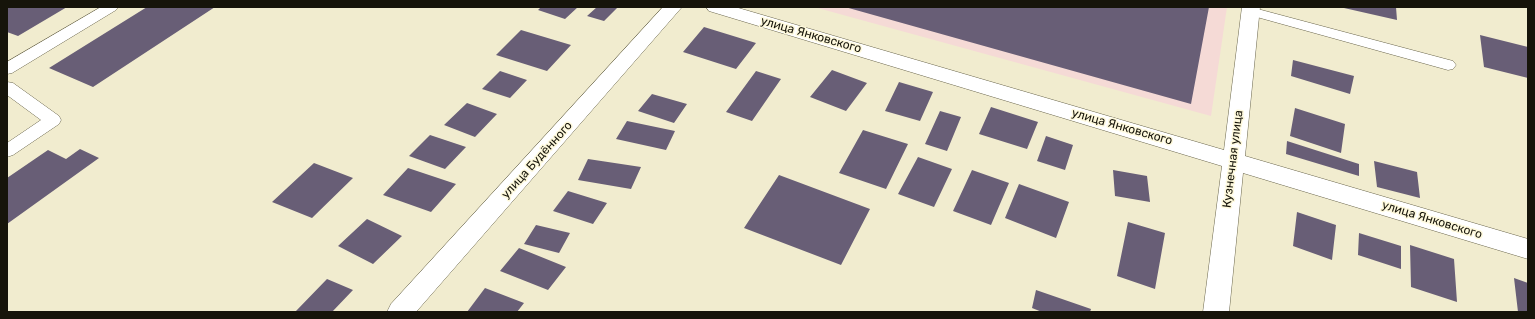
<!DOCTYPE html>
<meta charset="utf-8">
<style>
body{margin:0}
#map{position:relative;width:1535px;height:319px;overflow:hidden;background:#f1eccf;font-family:Rubik,sans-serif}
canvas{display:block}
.frame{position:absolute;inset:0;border:8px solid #16140a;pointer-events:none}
</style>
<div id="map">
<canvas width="1535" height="319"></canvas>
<div class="frame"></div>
</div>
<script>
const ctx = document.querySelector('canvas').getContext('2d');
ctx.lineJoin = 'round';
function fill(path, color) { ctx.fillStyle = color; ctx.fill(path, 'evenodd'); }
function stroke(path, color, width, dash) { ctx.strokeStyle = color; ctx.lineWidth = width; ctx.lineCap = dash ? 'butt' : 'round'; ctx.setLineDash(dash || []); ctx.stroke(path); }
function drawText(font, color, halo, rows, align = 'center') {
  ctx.font = font + ' Rubik,sans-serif'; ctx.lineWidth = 3; ctx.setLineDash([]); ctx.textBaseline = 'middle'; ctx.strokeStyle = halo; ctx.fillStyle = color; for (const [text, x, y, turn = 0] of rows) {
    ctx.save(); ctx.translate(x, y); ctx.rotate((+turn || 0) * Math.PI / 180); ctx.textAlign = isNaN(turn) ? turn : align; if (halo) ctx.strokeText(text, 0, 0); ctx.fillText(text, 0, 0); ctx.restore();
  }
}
fill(new Path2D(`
 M814,7h413l-16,109z`), '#f5dad6');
fill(new Path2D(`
 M7,7h60l-49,29 -11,-4z
 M147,7h68l-122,80 -44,-19z
 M541,7h37l-13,12 -27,-9z
 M597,7h21l-14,14 -17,-5z
 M845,7h364l-18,97z
 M1344,7h52l1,13 -53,-12z
 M704,27l52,16 -20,26 -53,-17z
 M521,30l50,15 -24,26 -51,-16z
 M1480,35l48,12v31l-44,-11z
 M1293,60l61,16 -4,18 -59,-18z
 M832,70l35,13 -21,28 -36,-14z
 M500,71l27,9 -17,18 -28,-9z
 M756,71l25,8 -29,42 -26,-9z
 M899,82l34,10 -13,29 -35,-10z
 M652,94l35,10 -13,19 -36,-12z
 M467,103l30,11 -22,23 -31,-12z
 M991,107l47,15 -11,27 -48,-15z
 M1295,108l50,16 -4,29 -51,-17z
 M940,111l21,6 -14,34 -22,-7z
 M627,121l48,10 -9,19 -50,-11z
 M863,130l45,14 -22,45 -47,-16z
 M430,135l36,12 -21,22 -36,-13z
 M1046,136l27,9 -8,25 -28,-9z
 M1287,141l72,23v12l-73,-22z
 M80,149l19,9 -92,66v-46l41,-28 18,9z
 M918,157l34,12 -18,38 -36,-13z
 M588,159l53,8 -10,22 -53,-9z
 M1374,161l43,11 3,26 -43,-11z
 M314,163l39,15 -41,40 -40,-16z
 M408,168l48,16 -25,28 -48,-17z
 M972,170l37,13 -18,42 -38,-14z
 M1113,170l34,6 3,26 -35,-6z
 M779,175l91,34 -29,56 -97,-37z
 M1019,184l50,18 -13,36 -51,-20z
 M568,191l39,12 -14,21 -40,-13z
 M1297,212l39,13 -4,35 -39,-14z
 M367,219l35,17 -29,28 -35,-18z
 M1128,222l37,11 -10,56 -38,-13z
 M536,225l34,8 -11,20 -35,-9z
 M1359,233l42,13v23l-43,-14z
 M1410,245l44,14 3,43 -46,-15z
 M519,248l47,19 -18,23 -48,-19z
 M1514,278l14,5v29h-10z
 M327,279l26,11 -21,22h-37z
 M485,288l39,15 -7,9h-50z
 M1036,290l55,19 -1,3h-48l-10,-4z`), '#685e76');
const service = new Path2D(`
 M101,7h17l-2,3 -104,63 -5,1v-12z
 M1250,7l203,54 3,4 -3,4 -5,1 -202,-56 -2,-3 2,-3z
 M7,82l6,1 46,33 2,4 -2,4 -46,31 -6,2v-14l34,-23 -34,-25z`);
const tertiary = new Path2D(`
 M663,7h19l-266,305h-29l4,-8z
 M706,7h29l489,143 18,-143h18l-15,149 283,83v20l-285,-86 -14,139h-26l19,-146 -513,-155z`);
stroke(service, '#6a664d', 1);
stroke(tertiary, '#6a664d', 1);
fill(service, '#fff');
fill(tertiary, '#fff');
drawText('12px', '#16140a', '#fef9dc', [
 ["улица Янковского",811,35,16],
 ["улица Янковского",1122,127,16],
 ["Кузнечная улица",1233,159,-83],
 ["улица Будённого",537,160,-48],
 ["улица Янковского",1432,220,17]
]);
</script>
